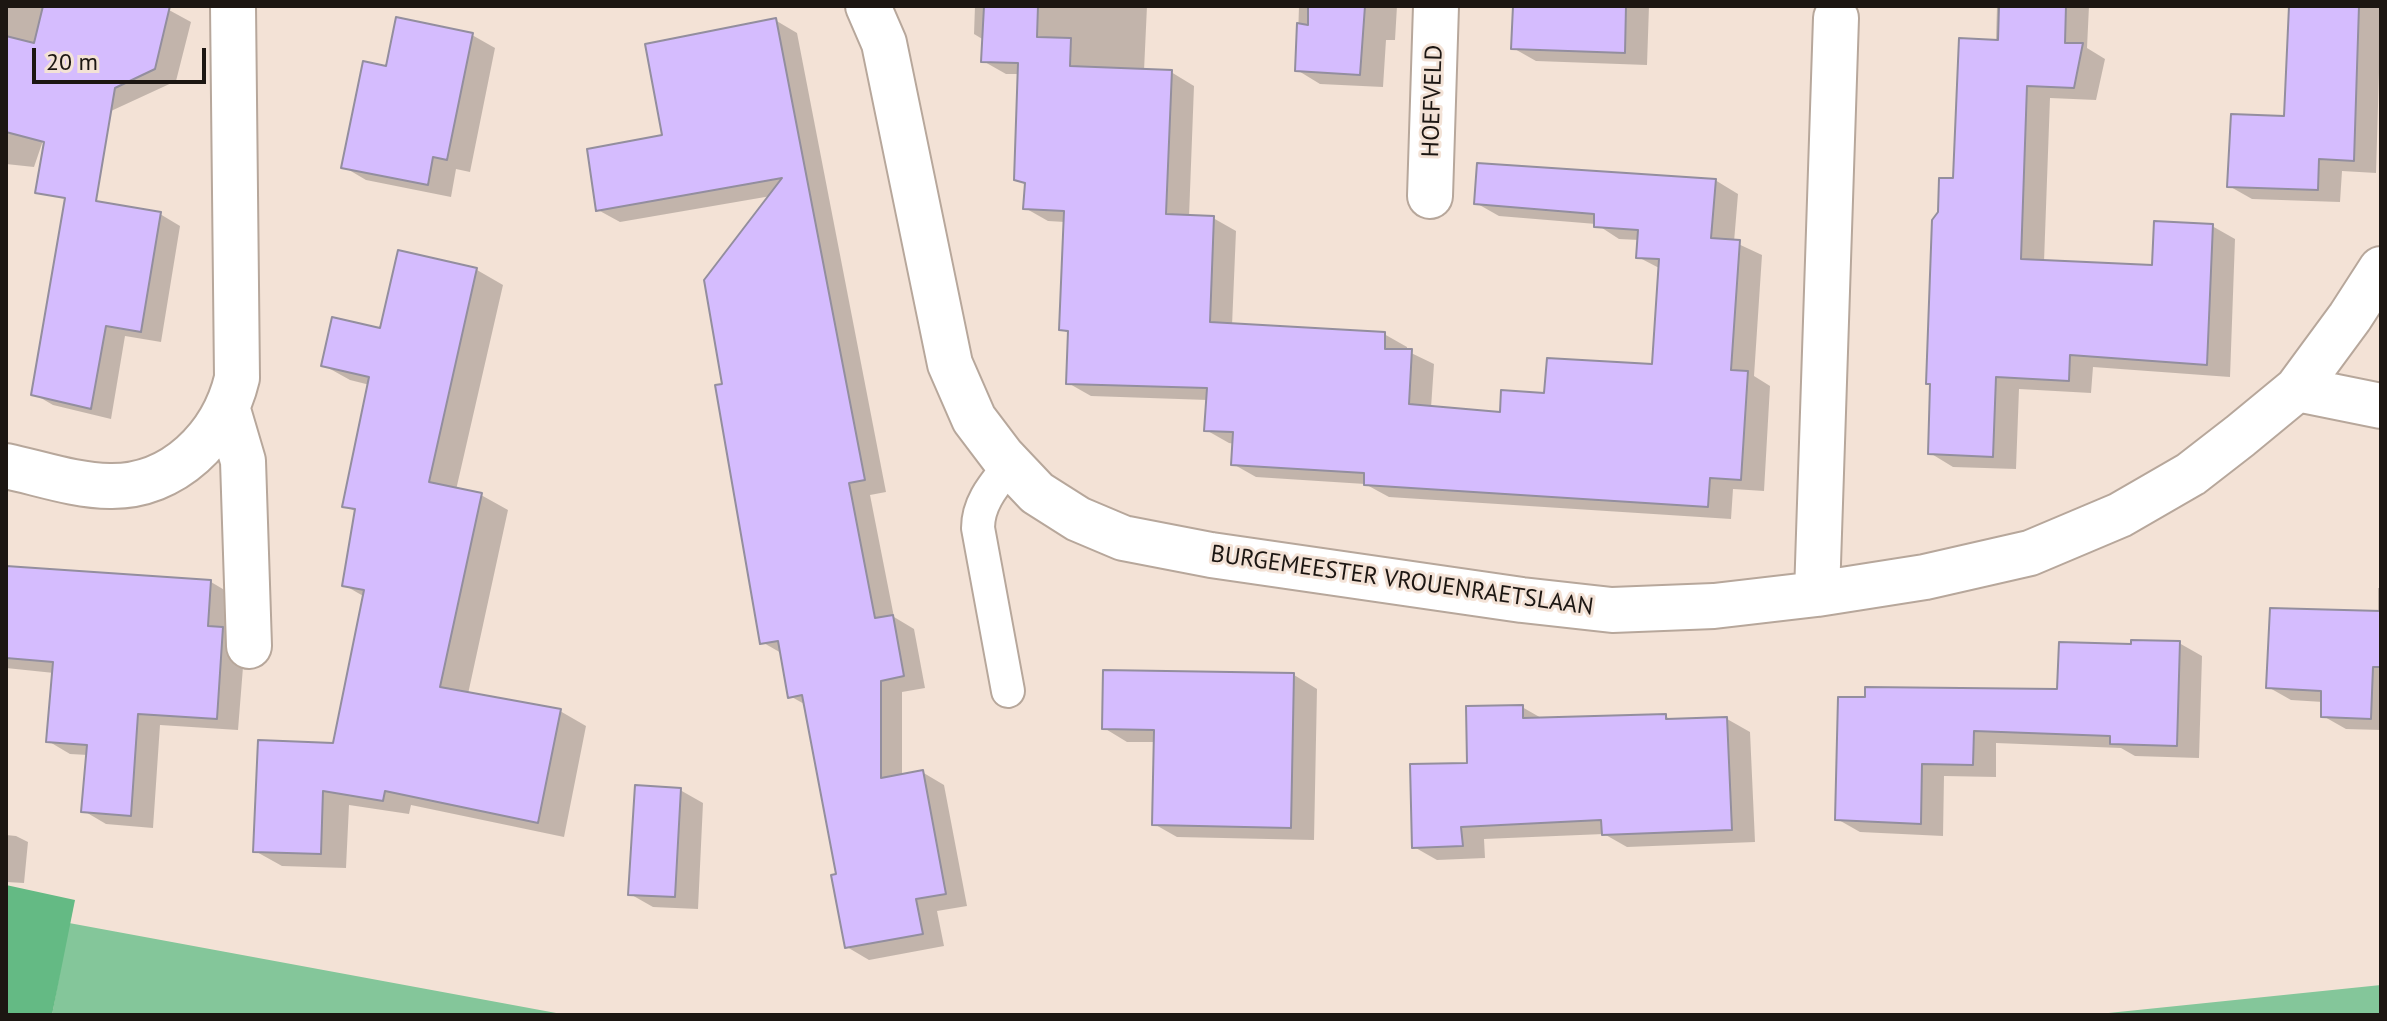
<!DOCTYPE html>
<style>
body{margin:0}
#map{position:relative;width:2387px;height:1021px;overflow:hidden;background:#f3e2d6;font-family:"PT Sans",sans-serif}
canvas{display:block}
.frame{position:absolute;inset:0;border:8px solid #1c1612;pointer-events:none}
.scale{position:absolute;left:32px;top:48px;width:174px;height:36px;box-sizing:border-box;border:4px solid #1c1612;border-top:0;padding-left:10px;font-size:24px;line-height:28px;white-space:nowrap;color:#1c1612;-webkit-text-stroke:6px #f3e2d6;paint-order:stroke}
</style>
<div id="map">
<canvas width="2387" height="1021"></canvas>
<div class="frame"></div>
<div class="scale">20 m</div>
</div>
<script>
const ctx = document.querySelector('canvas').getContext('2d');
ctx.lineJoin = 'round';
function fill(path, color) { ctx.fillStyle = color; ctx.fill(path, 'evenodd'); }
function stroke(path, color, width, dash) { ctx.strokeStyle = color; ctx.lineWidth = width; ctx.lineCap = dash ? 'butt' : 'round'; ctx.setLineDash(dash || []); ctx.stroke(path); }
function drawText(font, color, halo, rows, align = 'center') {
  ctx.font = font + ' "PT Sans",sans-serif'; ctx.lineWidth = 6; ctx.setLineDash([]); ctx.textBaseline = 'middle'; ctx.strokeStyle = halo; ctx.fillStyle = color; for (const [text, x, y, turn = 0] of rows) {
    ctx.save(); ctx.translate(x, y); ctx.rotate((+turn || 0) * Math.PI / 180); ctx.textAlign = isNaN(turn) ? turn : align; if (halo) ctx.strokeText(text, 0, 0); ctx.fillText(text, 0, 0); ctx.restore();
  }
}
fill(new Path2D(`
 M69,923l498,92h-515z
 M2381,985v30h-292z`), '#84c69a');
fill(new Path2D(`
 M6,885l69,15 -23,115h-46z`), '#64ba84');
fill(new Path2D(`
 M6,6h149l14,4 22,12 -15,59 -78,36 -31,-47 -33,97 -28,-3z
 M975,6h172l-3,65 27,1 23,14 -5,131 24,1 23,13 -4,95 152,8 23,13v4l27,13 -3,44 71,6 44,-19 108,-29 7,-97 -23,-12 2,-17 -21,-1 -23,-15 -97,-8 -23,-13 239,-23 23,14 -4,48 28,13 -8,121 16,10 -6,105 -31,-2 -2,30 -342,-22 -24,-13 -109,-7 -23,-13 2,-20 -6,-1 -23,-13 2,-30 -117,-4 -23,-13 2,-49 -9,-5 4,-107 -17,-1 -23,-13 1,-23 -10,-6 4,-105h-14l-23,-13 1,-21 -10,-6z
 M1299,6h98l-2,34h-9l-3,47 -63,-3 -23,-14z
 M1514,6h135l-2,59 -111,-4 -23,-13z
 M1997,6h92l-2,42 18,11 -9,41 -46,-2 -6,164 110,5 58,-41 23,13 -5,138 -137,-10 -2,26 -72,-4 -3,80 -63,-2 -23,-14 2,-67 -4,-3 27,-203 41,-138z
 M2291,6h90l-5,167 -34,-2 -2,31 -88,-3 -23,-13 57,-68z
 M775,20l22,13 89,459 -16,3 24,122 20,12 11,59 -23,4v84l20,-4 22,13 23,121 -30,5 7,35 -75,14 -22,-13 -9,-71 -32,-171 -16,-9 -7,-42 -21,-12 -38,-257 47,-189 -151,26 -22,-12z
 M472,35l23,13 -25,124 -14,-3 -5,28 -85,-17 -22,-13 43,-99z
 M160,214l20,12 -19,116 -36,-6 -14,83 -58,-14 -19,-11z
 M477,270l26,15 -47,205 25,5 27,15 -40,184 92,17 26,15 -22,111 -153,-32 -2,9 -60,-9 -3,63 -64,-2 -27,-15 79,-105 31,-149 -21,-12 13,-73 -12,-6 25,-121 -20,-5 -27,-15z
 M6,568l205,14 22,13 12,47 -7,88 -78,-5 -7,103 -47,-4 -22,-13 4,-56 -18,-1 -22,-13 6,-68 -48,-5z
 M2378,588h3v142l-35,-1 -23,-13v-14l-32,-2 -23,-13 110,-74z
 M2179,643l23,13 -3,102 -64,-2 -14,-8 -125,-5v34l-52,-1 -1,60 -83,-4 -23,-13 3,-120 219,-8z
 M1294,675l23,14 -3,151 -137,-3 -23,-13 2,-82h-29l-23,-14z
 M1522,707l21,12 122,-3 8,5 54,-2 23,13 5,110 -128,5 -23,-13 -120,5 1,19 -48,2 -23,-13 55,-82z
 M680,790l23,13 -5,106 -45,-2 -23,-13z
 M6,835l10,1 12,6 -4,41 -18,-1z`), '#0003');
const building = new Path2D(`
 M43,6h127l-15,63 -40,19 -19,113 65,11 -20,120 -35,-6 -15,83 -60,-14 34,-197 -30,-5 9,-51 -38,-10v-96l28,7z
 M984,6h54l-1,31 34,1 -1,28 102,4 -6,144 48,2 -4,106 175,10v17h27l-3,55 91,8 1,-22 43,3 3,-35 105,6 7,-105 -23,-1 2,-28 -44,-3v-13l-120,-10 3,-41 239,16 -5,59 29,2 -9,130 17,1 -7,109 -31,-2 -2,29 -344,-22v-12l-133,-8 2,-33 -29,-1 3,-43 -141,-4 2,-53 -9,-1 5,-119 -41,-2 2,-26 -11,-3 4,-117 -37,-1z
 M1308,6h57l-5,69 -65,-4 2,-48 11,2z
 M1513,6h113l-1,47 -114,-4z
 M1999,6h67l-1,37h18l-9,45 -47,-2 -6,173 131,6 2,-44 59,3 -6,141 -137,-10 -1,26 -73,-4 -3,80 -65,-3 2,-70h-4l6,-164 6,-8 1,-34h14l6,-140 39,2z
 M2289,6h70l-5,155 -35,-2 -1,31 -91,-3 4,-73 53,2z
 M396,17l77,16 -26,127 -14,-3 -5,28 -87,-17 22,-107 23,5z
 M776,18l89,462 -16,3 26,135 18,-3 11,61 -23,5v97l42,-8 23,124 -30,5 7,35 -78,14 -14,-73 5,-1 -34,-179 -14,3 -10,-57 -18,3 -45,-259 7,-1 -18,-104 78,-102 -186,33 -9,-62 75,-14 -17,-91z
 M398,250l79,18 -48,214 53,11 -42,194 121,22 -23,114 -153,-32 -2,10 -60,-10 -2,63 -68,-2 5,-112 75,3 31,-153 -22,-4 13,-77 -13,-2 27,-130 -48,-11 11,-49 48,11z
 M6,566l205,14 -3,46 15,1 -6,92 -79,-5 -7,102 -50,-4 6,-67 -41,-3 7,-80 -47,-4z
 M2270,608l111,3v56h-8l-2,52 -50,-2v-26l-55,-3z
 M2131,640l49,1 -3,105 -67,-2v-8l-136,-5 -1,34 -51,-1 -1,60 -86,-4 3,-123h27v-10l192,2 2,-47 72,2z
 M1103,670l191,3 -3,155 -139,-3 2,-95 -52,-1z
 M1523,705v13l143,-4v5l61,-2 5,113 -130,5 -1,-15 -140,7 2,19 -51,2 -2,-84 57,-1 -1,-57z
 M635,785l46,3 -6,109 -47,-2z`);
fill(building, '#d5bcfe');
stroke(building, '#938e9e', 2);
const lane = new Path2D(`
 M1008,691l-30,-163c0,-26 17,-44 32,-63`);
const street = new Path2D(`
 M868,6l16,37 66,321 24,55 28,37 35,37 41,26 45,19 88,17 311,45 90,10 102,-4 103,-12 108,-17 105,-24 90,-38 71,-41 49,-38 57,-47 53,-72 31,-48
 M1430,196l6,-190
 M2297,389l84,17
 M228,410l15,51 6,185
 M6,466c33,7 70,20 104,20 64,1 113,-49 127,-108l-4,-372
 M1817,594l19,-576`);
stroke(lane, '#b7a79b', 36);
stroke(street, '#b7a79b', 48);
stroke(lane, '#fff', 32);
stroke(street, '#fff', 44);
drawText('24px', '#1c1612', '#f3e2d6', [
 ["HOEFVELD",1433,101,-88],
 ["BURGEMEESTER VROUENRAETSLAAN",1402,581,8]
]);
</script>
